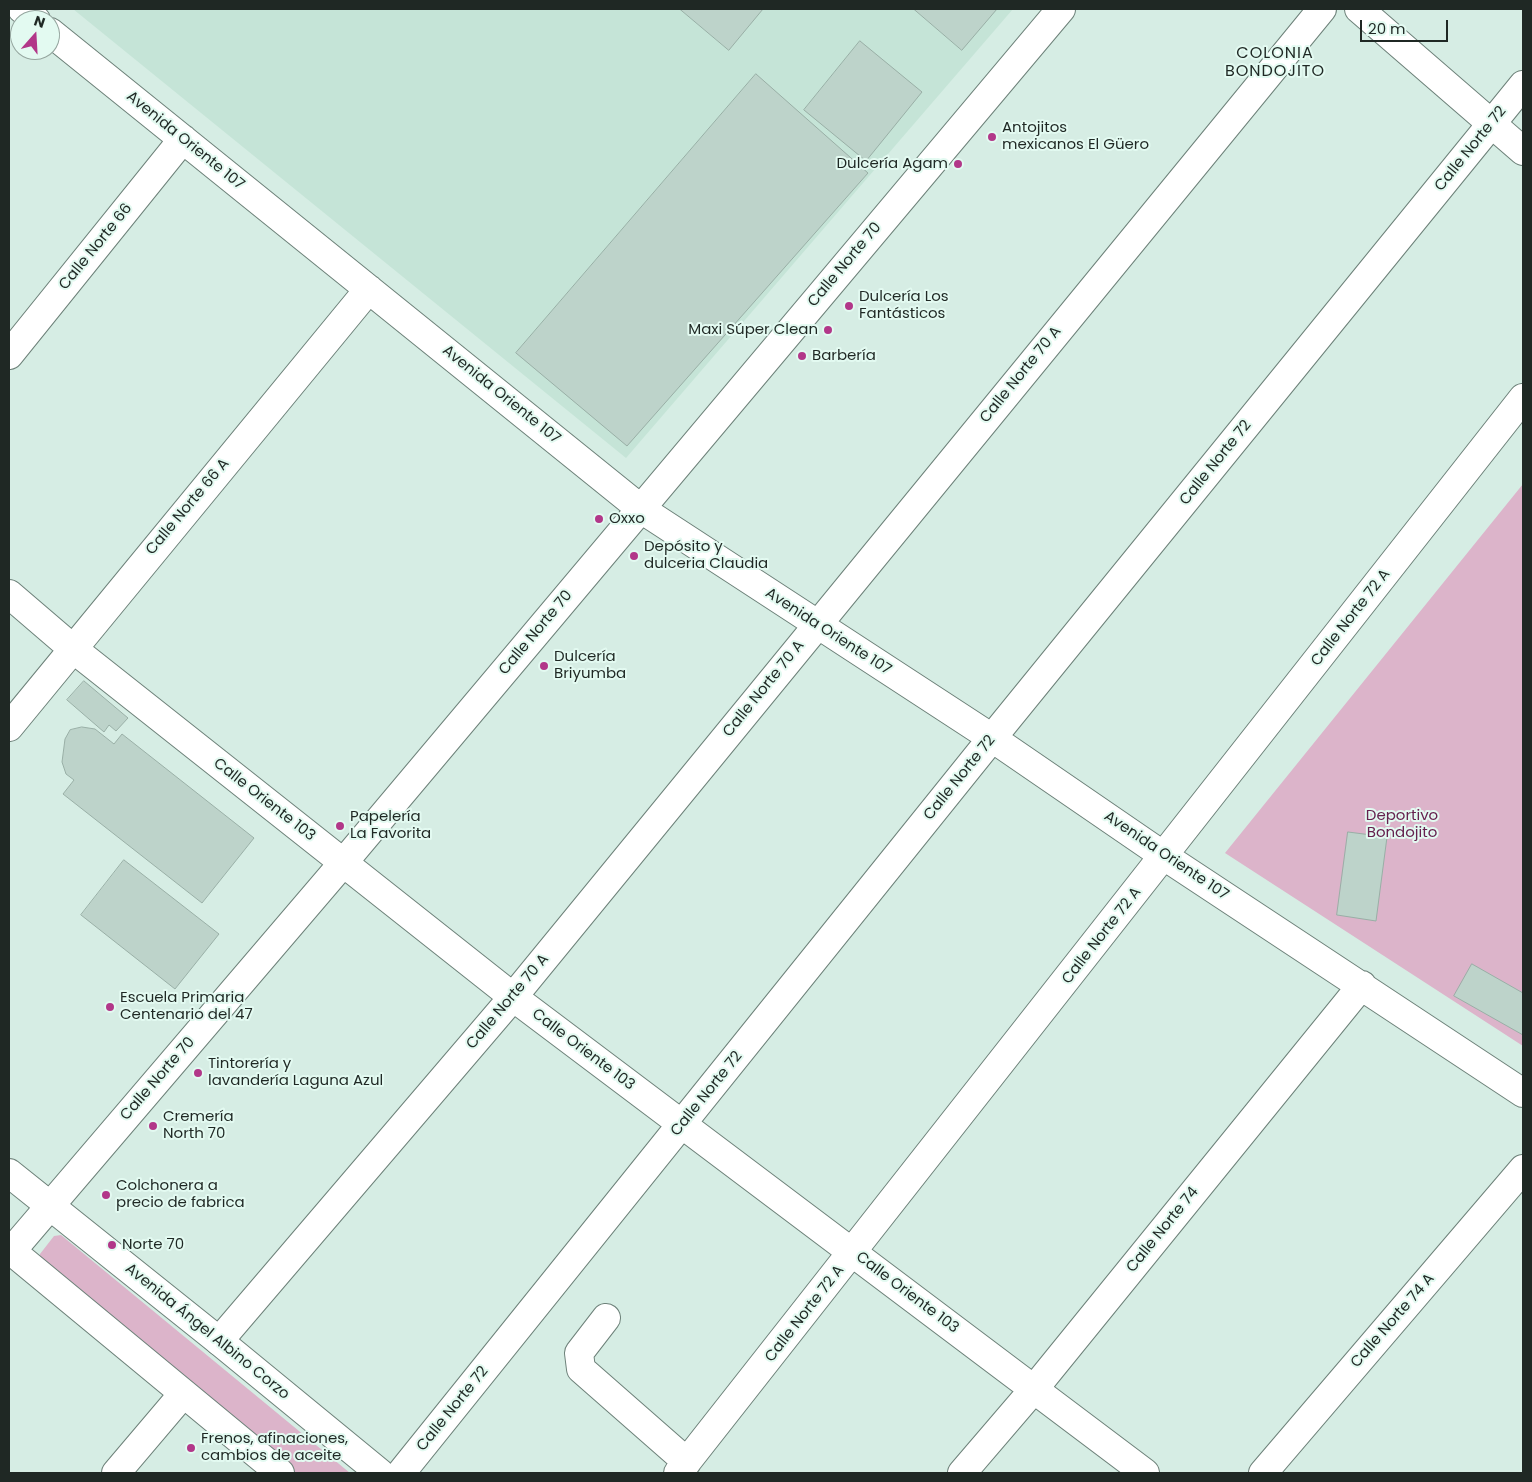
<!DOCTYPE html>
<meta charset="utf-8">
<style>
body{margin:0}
#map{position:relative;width:1532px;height:1482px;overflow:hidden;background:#d6ede4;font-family:Poppins,sans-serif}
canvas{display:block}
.frame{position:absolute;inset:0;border:10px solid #1f2824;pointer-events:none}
.north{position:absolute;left:10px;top:10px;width:50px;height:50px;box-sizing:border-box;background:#e3faf1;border:1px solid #95a69f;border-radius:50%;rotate:19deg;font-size:14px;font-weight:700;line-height:20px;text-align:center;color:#1f2824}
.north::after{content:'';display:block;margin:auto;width:18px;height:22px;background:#b23789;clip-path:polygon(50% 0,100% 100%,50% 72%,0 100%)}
.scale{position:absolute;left:1360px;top:20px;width:88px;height:22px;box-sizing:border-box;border:2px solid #1f2824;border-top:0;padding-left:6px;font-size:15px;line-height:18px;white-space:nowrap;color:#1f2824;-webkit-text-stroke:4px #e3faf1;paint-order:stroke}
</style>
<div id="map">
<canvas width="1532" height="1482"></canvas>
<div class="frame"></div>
<div class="north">N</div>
<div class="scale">20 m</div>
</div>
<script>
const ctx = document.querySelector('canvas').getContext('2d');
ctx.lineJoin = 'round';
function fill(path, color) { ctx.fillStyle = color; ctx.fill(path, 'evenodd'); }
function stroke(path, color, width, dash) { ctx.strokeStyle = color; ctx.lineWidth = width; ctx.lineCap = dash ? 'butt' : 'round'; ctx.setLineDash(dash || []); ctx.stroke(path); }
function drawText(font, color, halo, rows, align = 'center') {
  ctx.font = font + ' Poppins,sans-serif'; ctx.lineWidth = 4; ctx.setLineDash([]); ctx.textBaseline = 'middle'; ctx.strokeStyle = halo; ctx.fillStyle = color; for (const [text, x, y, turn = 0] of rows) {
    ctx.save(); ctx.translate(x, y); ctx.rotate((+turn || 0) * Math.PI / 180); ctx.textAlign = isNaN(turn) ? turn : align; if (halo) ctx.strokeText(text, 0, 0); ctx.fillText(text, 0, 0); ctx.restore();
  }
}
fill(new Path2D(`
 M73,9h940l-387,449z`), '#c5e4d7');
fill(new Path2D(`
 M1523,484v562l-298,-193z
 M61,1235l289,238h-57l-254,-211 1,-8 14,-18z`), '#dcb4ca');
const building = new Path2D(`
 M680,9h83l-34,41z
 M914,9h83l-35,41z
 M860,41l62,51 -56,69 -62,-51z
 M756,74l112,99 -241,273 -111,-93z
 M84,681l44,37 -12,13 -7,-6 -5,7 -37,-32z
 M82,727l13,2 19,15 8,-10 132,104 -52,65 -139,-109 11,-14 -8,-6 -4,-12 3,-23 5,-9z
 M1348,832l39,5 -11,84 -39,-6z
 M124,860l95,74 -44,55 -94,-74z
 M1472,964l51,29v42l-69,-39z`);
fill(building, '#bdd3ca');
stroke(building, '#99afa6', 1);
const minor = new Path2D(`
 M22,9l14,11
 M1359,9l164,142
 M50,32l591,477 351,229 172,118 359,237
 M9,355l174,-216
 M9,594l63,54 441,349 632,476
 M9,727l360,-438
 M9,1254l334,-391 718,-854
 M606,1318l-27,35 2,16 106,93
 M219,1341l294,-344 809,-988
 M116,1473l67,-79
 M401,1473l591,-735 531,-653
 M678,1473l845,-1075
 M962,1473l72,-84 328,-404
 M1263,1473l260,-304`);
const major = new Path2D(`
 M9,1173l210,168 161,132
 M9,1249l271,224`);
stroke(minor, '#6d8179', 30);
stroke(major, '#6d8179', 30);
stroke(minor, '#fff', 28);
stroke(major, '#fff', 28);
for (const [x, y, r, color] of [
 [992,137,5,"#b23789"],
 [958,164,5,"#b23789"],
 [849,306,5,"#b23789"],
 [828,330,5,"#b23789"],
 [802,356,5,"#b23789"],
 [599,519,5,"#b23789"],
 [634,556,5,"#b23789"],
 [544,666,5,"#b23789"],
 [340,826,5,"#b23789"],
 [110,1007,5,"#b23789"],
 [198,1073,5,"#b23789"],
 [153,1126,5,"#b23789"],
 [106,1195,5,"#b23789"],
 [112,1245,5,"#b23789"],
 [191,1448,5,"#b23789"]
]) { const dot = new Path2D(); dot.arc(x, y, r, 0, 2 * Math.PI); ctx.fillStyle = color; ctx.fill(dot); stroke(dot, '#e3faf1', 2); }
drawText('15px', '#1f2824', '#e3faf1', [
 ["Antojitos",1002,128],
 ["mexicanos El Güero",1002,145],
 ["Dulcería Agam",948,164,"right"],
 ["Dulcería Los",859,297],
 ["Fantásticos",859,314],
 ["Maxi Súper Clean",818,330,"right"],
 ["Barbería",812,356],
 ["Oxxo",609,519],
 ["Depósito y",644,547],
 ["dulceria Claudia",644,564],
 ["Dulcería",554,657],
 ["Briyumba",554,674],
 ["Papelería",350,817],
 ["La Favorita",350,834],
 ["Escuela Primaria",120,998],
 ["Centenario del 47",120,1015],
 ["Tintorería y",208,1064],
 ["lavandería Laguna Azul",208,1081],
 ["Cremería",163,1117],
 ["North 70",163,1134],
 ["Colchonera a",116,1186],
 ["precio de fabrica",116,1203],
 ["Norte 70",122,1245],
 ["Frenos, afinaciones,",201,1439],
 ["cambios de aceite",201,1456]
], 'left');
drawText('15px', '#1f2824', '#e3faf1', [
 ["Avenida Oriente 107",185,141,39],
 ["Calle Norte 72",1471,149,-51],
 ["Calle Norte 66",96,247,-51],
 ["Calle Norte 70",845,265,-50],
 ["Calle Norte 70 A",1021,375,-51],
 ["Avenida Oriente 107",501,395,39],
 ["Calle Norte 72",1216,463,-51],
 ["Calle Norte 66 A",188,507,-50],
 ["Calle Norte 72 A",1351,618,-52],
 ["Avenida Oriente 107",828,632,33],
 ["Calle Norte 70",536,633,-50],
 ["Calle Norte 70 A",764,689,-51],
 ["Calle Norte 72",960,778,-51],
 ["Calle Oriente 103",264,800,38],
 ["Avenida Oriente 107",1166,856,34],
 ["Calle Norte 72 A",1102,936,-52],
 ["Calle Norte 70 A",508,1002,-50],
 ["Calle Oriente 103",583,1050,37],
 ["Calle Norte 70",158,1079,-49],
 ["Calle Norte 72",707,1094,-51],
 ["Calle Norte 74",1163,1230,-51],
 ["Calle Oriente 103",907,1293,37],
 ["Calle Norte 72 A",805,1314,-52],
 ["Calle Norte 74 A",1393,1321,-49],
 ["Avenida Ángel Albino Corzo",207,1332,39],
 ["Calle Norte 72",453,1409,-51]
]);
drawText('15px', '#66214f', '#e3faf1', [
 ["Deportivo",1402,816],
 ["Bondojito",1402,833]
]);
ctx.letterSpacing = '1px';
drawText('16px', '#1f2824', '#e3faf1', [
 ["COLONIA",1275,54],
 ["BONDOJITO",1275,72]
]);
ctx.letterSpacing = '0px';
</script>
